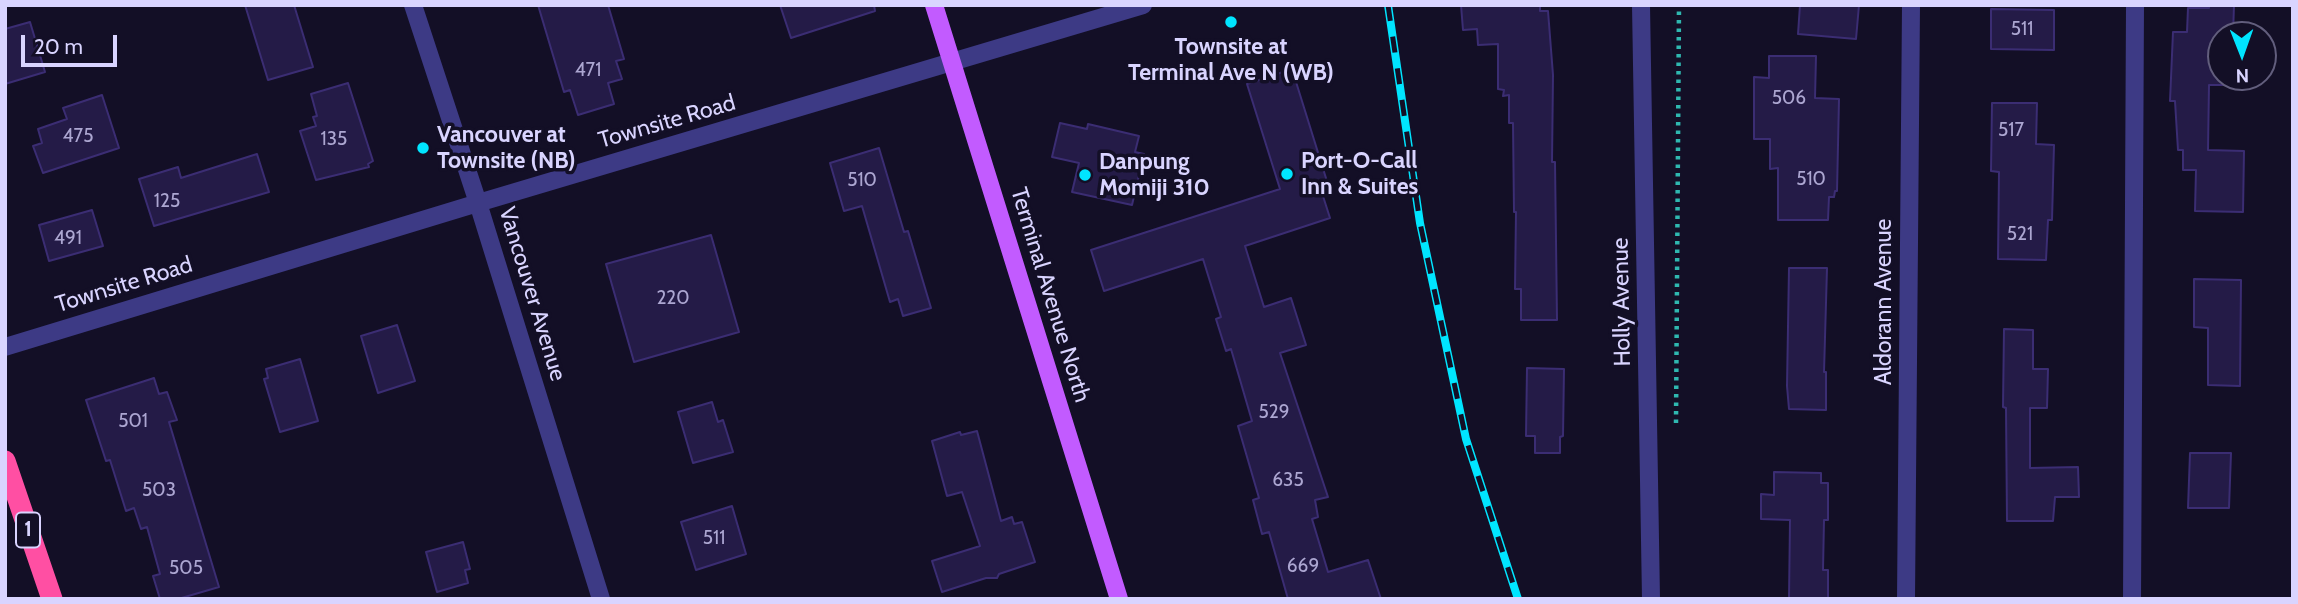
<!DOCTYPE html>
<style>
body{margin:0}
#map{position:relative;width:2298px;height:604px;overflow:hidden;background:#130f26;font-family:Cabin,sans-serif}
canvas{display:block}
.frame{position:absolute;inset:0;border:7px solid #d9d4ff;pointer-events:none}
.north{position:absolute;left:2207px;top:21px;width:70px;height:70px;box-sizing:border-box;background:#130f26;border:2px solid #625e7d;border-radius:50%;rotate:179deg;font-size:19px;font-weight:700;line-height:28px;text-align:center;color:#d9d4ff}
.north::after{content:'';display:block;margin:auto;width:24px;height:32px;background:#00e5ff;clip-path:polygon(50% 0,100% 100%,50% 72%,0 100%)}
.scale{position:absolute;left:21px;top:35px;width:96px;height:32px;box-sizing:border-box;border:4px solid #d9d4ff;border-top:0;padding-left:9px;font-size:21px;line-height:24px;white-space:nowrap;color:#d9d4ff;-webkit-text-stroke:5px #130f26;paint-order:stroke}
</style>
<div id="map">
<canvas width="2298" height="604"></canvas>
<div class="frame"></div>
<div class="north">N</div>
<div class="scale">20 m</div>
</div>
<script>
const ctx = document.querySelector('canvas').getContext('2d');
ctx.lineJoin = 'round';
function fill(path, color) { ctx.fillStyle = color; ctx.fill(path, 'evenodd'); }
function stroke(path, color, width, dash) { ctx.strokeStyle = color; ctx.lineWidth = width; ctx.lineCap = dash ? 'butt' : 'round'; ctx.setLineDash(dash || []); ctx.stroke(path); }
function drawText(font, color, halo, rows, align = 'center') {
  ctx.font = font + ' Cabin,sans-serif'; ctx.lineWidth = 7; ctx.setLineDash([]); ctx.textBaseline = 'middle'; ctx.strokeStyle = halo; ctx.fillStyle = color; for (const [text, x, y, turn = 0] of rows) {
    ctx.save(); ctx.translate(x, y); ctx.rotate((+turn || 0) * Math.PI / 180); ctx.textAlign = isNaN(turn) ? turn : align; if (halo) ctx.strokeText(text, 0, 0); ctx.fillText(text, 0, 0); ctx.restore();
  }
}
const building = new Path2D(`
 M245,5h49l19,62 -45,13z
 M538,5h70l16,54 -8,2 6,18 -14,4 6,21 -36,11 -8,-25 -6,2z
 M780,5h94l1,6 -84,27z
 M1461,5h79v6h8l5,64 -1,87h3l2,158h-36v-31h-6l1,-77h-2l-1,-89h-4v-28l-6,1 1,-6 -6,-1v-45l-20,1 -1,-16 -14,1z
 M1800,5h59l-3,34 -58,-5z
 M2209,5h25l-1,30h-12v42h12v8h-24l-1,65 36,1 -1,61 -48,-1 1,-41h-13v-20h-5l-3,-49h-5l3,-69h14l1,-24h21z
 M1991,9l63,1v40l-63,-1z
 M30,22l15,50 -40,12v-55z
 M1769,56h47l-1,42 24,1 -2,92h-2l-1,6h-5l-1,23h-50v-52l-8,1v-30h-16v-62l15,1z
 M1292,69l38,122 -8,2 8,25 -85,28 19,61 27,-9 15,47 -26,8 48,144 -13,3 3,17 -6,2 16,53 40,-12 13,39h-93l-19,-67 -7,2 -9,-34 6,-2 -21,-72 14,-5 -21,-72 -5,2 -10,-32 5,-2 -18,-58 -99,32 -13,-41 189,-61 -33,-105z
 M348,83l25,78 -5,3 1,3 -53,13 -16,-49 16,-5 -3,-9 4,-1 -6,-22z
 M102,95l17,53 -76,25 -10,-27 9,-3 -4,-14 29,-10 -4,-11z
 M1992,103h45l-1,41 18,1 -2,75h-4l-2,40 -48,-1 1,-87 -8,-1z
 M1060,123l27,6 1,-5 51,12 -4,16 9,2 -12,51 -60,-13 7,-29 -27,-6z
 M879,148l25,84 4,-1 23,77 -28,8 -5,-17 -8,3 -28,-96 -18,5 -14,-48z
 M257,154l12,38 -115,34 -15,-47 39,-12 3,11z
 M92,210l11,36 -54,15 -10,-36z
 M711,235l28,97 -105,30 -28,-98z
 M1789,268h38l-3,104h2v38l-37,-1 -2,-23z
 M2194,279l47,1 -1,106 -32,-1v-57l-14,-1z
 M397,325l18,56 -37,12 -17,-57z
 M2004,329l29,1v39h15l-1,39h-17v60l48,-1 1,30h-24l-2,24h-46l-1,-113 -3,-1z
 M300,359l18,62 -38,11 -16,-53 4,-1 -2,-9z
 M1527,368l37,1 -1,67 -3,1v16h-25v-17h-9z
 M154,378l5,16 8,-2 10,28 -8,2 50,165 -41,12h-18l-7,-23 7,-2 -13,-47 -6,2 -7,-21 -8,3 -16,-51 -4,1 -20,-61z
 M712,402l6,20 5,-2 10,32 -40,11 -15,-51z
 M977,431l24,90 11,-4 2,7 8,-2 13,40 -36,12 -2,4h-11l-44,14 -10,-31 48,-15 -18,-54 -15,4 -15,-55 28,-9 1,3z
 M2190,453h41l-2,55h-41z
 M1774,472l47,1v10h7v37h-4l-1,50h5v29h-39l1,-79 -29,-1v-25l13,1z
 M732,506l14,48 -50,16 -15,-48z
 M463,542l7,27 -5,1 3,13 -31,9 -11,-40z`);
fill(building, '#241b47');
stroke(building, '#3b2d73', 2);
stroke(new Path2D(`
 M1676,423l3,-418`), '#2fb8b0', 4.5, [3.5, 5]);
stroke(new Path2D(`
 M413,5l65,198 123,396
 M1641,5l10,594
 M5,347l473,-144 665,-198
 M1906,599l5,-594
 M2132,599l3,-594`), '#3d3a85', 18);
stroke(new Path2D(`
 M934,5l185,594`), '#c25bff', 18);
stroke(new Path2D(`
 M5,461l47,138`), '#ff4fa3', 21);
const rail = new Path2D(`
 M1388,5l32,218 46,216 52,160`);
stroke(rail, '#00e5ff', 8);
stroke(rail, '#130f26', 5, [16]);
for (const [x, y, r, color] of [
 [1231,22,7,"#00e5ff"],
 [423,148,7,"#00e5ff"],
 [1287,174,7,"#00e5ff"],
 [1085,175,7,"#00e5ff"]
]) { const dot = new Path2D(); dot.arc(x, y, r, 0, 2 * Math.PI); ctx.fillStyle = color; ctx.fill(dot); stroke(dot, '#130f26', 2.5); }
drawText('19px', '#aca6d1', null, [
 ["511",2022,29],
 ["471",588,70],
 ["506",1789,98],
 ["517",2011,130],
 ["475",78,136],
 ["135",334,139],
 ["510",1811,179],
 ["510",862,180],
 ["125",167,201],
 ["521",2020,234],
 ["491",68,238],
 ["220",673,298],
 ["529",1274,412],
 ["501",133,421],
 ["635",1288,480],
 ["503",159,490],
 ["511",714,538],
 ["669",1303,566],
 ["505",186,568]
]);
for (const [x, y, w] of [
 [28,530,24]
]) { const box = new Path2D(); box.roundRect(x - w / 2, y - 17.5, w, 35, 5); ctx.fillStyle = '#130f26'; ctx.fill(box); stroke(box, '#d9d4ff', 2); }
drawText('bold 21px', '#d9d4ff', null, [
 ["1",28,530]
]);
drawText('bold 23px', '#d9d4ff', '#130f26', [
 ["Townsite at",1231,47,"center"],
 ["Terminal Ave N (WB)",1231,73,"center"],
 ["Vancouver at",437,135],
 ["Townsite (NB)",437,161],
 ["Port-O-Call",1301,161],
 ["Inn & Suites",1301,187],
 ["Danpung",1099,162],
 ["Momiji 310",1099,188]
], 'left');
drawText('23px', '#d9d4ff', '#130f26', [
 ["Townsite Road",667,122,-16],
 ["Townsite Road",124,285,-17],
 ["Vancouver Avenue",532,294,73],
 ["Terminal Avenue North",1050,295,73],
 ["Holly Avenue",1622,302,-91],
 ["Aldorann Avenue",1884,302,-90]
]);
</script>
